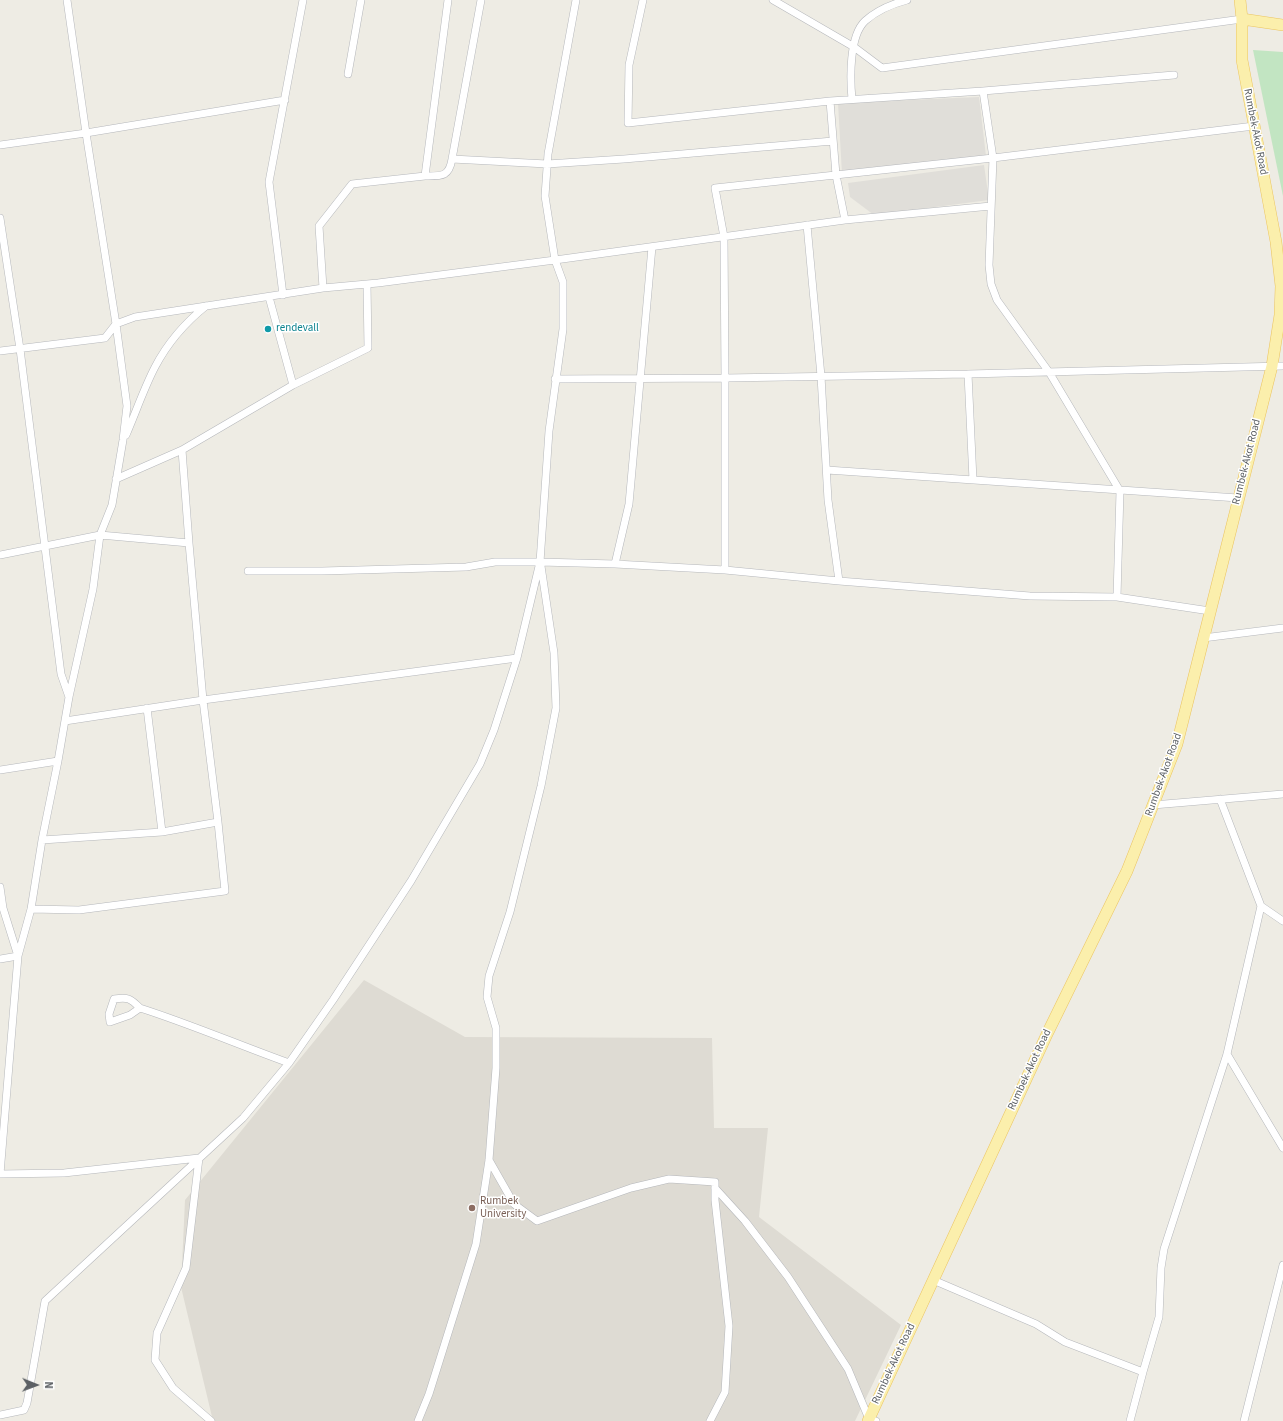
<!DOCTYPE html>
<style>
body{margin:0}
#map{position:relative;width:1283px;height:1421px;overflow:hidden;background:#eeece4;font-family:"Source Sans 3",sans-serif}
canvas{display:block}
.north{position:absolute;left:16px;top:1365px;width:40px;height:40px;-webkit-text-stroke:3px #fff;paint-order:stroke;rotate:91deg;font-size:11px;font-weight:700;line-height:16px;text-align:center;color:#5c6064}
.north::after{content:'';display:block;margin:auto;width:14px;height:18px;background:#5c6064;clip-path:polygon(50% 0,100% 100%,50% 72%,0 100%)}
</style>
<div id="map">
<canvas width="1283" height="1421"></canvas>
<div class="north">N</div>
</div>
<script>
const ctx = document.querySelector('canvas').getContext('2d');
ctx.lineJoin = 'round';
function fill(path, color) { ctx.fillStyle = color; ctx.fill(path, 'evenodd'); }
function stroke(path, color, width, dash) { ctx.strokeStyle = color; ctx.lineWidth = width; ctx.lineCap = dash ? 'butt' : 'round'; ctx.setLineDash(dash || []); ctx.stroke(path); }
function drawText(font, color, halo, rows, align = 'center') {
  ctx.font = font + ' "Source Sans 3",sans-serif'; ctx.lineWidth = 3; ctx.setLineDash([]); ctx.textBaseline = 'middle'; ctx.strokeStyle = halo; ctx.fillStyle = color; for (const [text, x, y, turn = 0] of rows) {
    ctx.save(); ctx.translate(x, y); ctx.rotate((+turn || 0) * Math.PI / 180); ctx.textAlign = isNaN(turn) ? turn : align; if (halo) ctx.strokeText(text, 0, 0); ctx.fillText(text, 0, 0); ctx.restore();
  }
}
fill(new Path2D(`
 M979,97l7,59 -144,18 -4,-71z
 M984,165l5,35 -115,15 -24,-18 -2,-14z`), '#e0ded9');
fill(new Path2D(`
 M364,980l101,57 247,1 2,90h54l-9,89 142,108 -46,96h-642l-32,-134 4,-87z`), '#dedbd3');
fill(new Path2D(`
 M1253,50l30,2v144z`), '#c2e5c2');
const minor = new Path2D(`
 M481,0l-29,159 95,5 77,-5 209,-18
 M643,0l-14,65 -1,58 202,-22 153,-10 191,-16
 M773,0l81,47 28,21 360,-49
 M348,74l13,-74
 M983,91l10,67 -4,107 2,19 6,16 52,72 71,119 -3,106
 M852,99c-2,-20 -3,-63 13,-78 11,-10 27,-17 42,-21
 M830,101l6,74 9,45
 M0,145l86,-12 199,-33
 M425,176c17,0 24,1 27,-17
 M0,218l20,131 41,325 8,23
 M807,225l14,151 7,124 11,81
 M323,288l-4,-62 33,-42 73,-8 23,-176
 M283,295l-14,-113 34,-182
 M269,297l24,88
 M0,351l105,-13 11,-14 19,-7 188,-29 55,-5 177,-23 290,-40 146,-14
 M968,374l5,106
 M555,379l170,-1 243,-4 315,-8
 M126,435c10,-23 18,-47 29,-68 12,-23 31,-45 51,-61
 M827,470l411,28
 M116,479l66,-29 111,-65 75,-37 -1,-64
 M0,555l100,-20 89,8
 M615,564l14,-60 23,-257
 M725,570v-192l-1,-141 -9,-49 278,-30 261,-32
 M248,571h74l144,-4 29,-5h45l75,2 110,6 114,11 191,15 87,1 93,14
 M1203,638l80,-10
 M147,708l15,124
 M65,721l138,-21 314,-42
 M0,770l58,-9
 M1153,805l130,-11
 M42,840l120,-8 56,-10
 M0,887l3,21 15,48 -18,3
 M1261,906l22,15
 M31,909l48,1 146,-19 -7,-69 -15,-122 -14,-157 -7,-93
 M140,1008c-10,-10 -12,-11 -26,-9l-5,15 1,8 20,-7 10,-7c50,16 99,37 149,55
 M1227,1054l56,94
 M489,1160l25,44 23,17 94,-33 38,-9 46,3v18l14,126 -4,66 -15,29
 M0,1174l18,-218 13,-47 11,-69 16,-79 11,-64 24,-108 7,-54 12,-30 11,-65 4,-34 -11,-82 -30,-191 -19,-133
 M0,1174l64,-1 135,-15 -13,110 -29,65 -2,27 18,28 38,33
 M715,1188l30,33 43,56 60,92 21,50 7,2
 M933,1280l103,44 29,18 78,30
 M0,1415l24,-5 3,-7 18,-102 198,-183 46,-55 44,-63 78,-119 69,-117 14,-34 23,-72 23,-96 9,-131 14,-102v-47l-8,-22 -10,-64 3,-42 28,-154
 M418,1421l11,-27 47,-150 13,-84 7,-92v-40l-9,-31 2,-21 21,-64 31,-126 15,-78 -2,-55 -13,-87
 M1130,1421l13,-49 16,-55 2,-49 3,-19 63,-195 34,-148 -41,-107
 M1244,1421l39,-156`);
const primary = new Path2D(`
 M1242,19l41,6
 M868,1421l180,-389 79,-161 50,-127 95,-378 8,-51 1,-29 -5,-44 -34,-182v-41l-2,-19`);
stroke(minor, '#b5b7bb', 8);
stroke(primary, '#ebc460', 12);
stroke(minor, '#fff', 7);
stroke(primary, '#fbefac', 11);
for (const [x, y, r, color] of [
 [268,329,4,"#0f9aa8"],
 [472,1208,4,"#8d6e63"]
]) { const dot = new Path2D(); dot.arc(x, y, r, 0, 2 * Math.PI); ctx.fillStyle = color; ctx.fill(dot); stroke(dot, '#fff', 1.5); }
drawText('11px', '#5c6064', '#fff', [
 ["Rumbek-Akot Road",1255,132,79],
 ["Rumbek-Akot Road",1247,462,-76],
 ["Rumbek-Akot Road",1164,775,-70],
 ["Rumbek-Akot Road",1030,1070,-65],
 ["Rumbek-Akot Road",894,1364,-65]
]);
drawText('11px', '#0d838f', '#fff', [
 ["rendevall",276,329]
], 'left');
drawText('11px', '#785e54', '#fff', [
 ["Rumbek",480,1202],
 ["University",480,1215]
], 'left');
</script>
